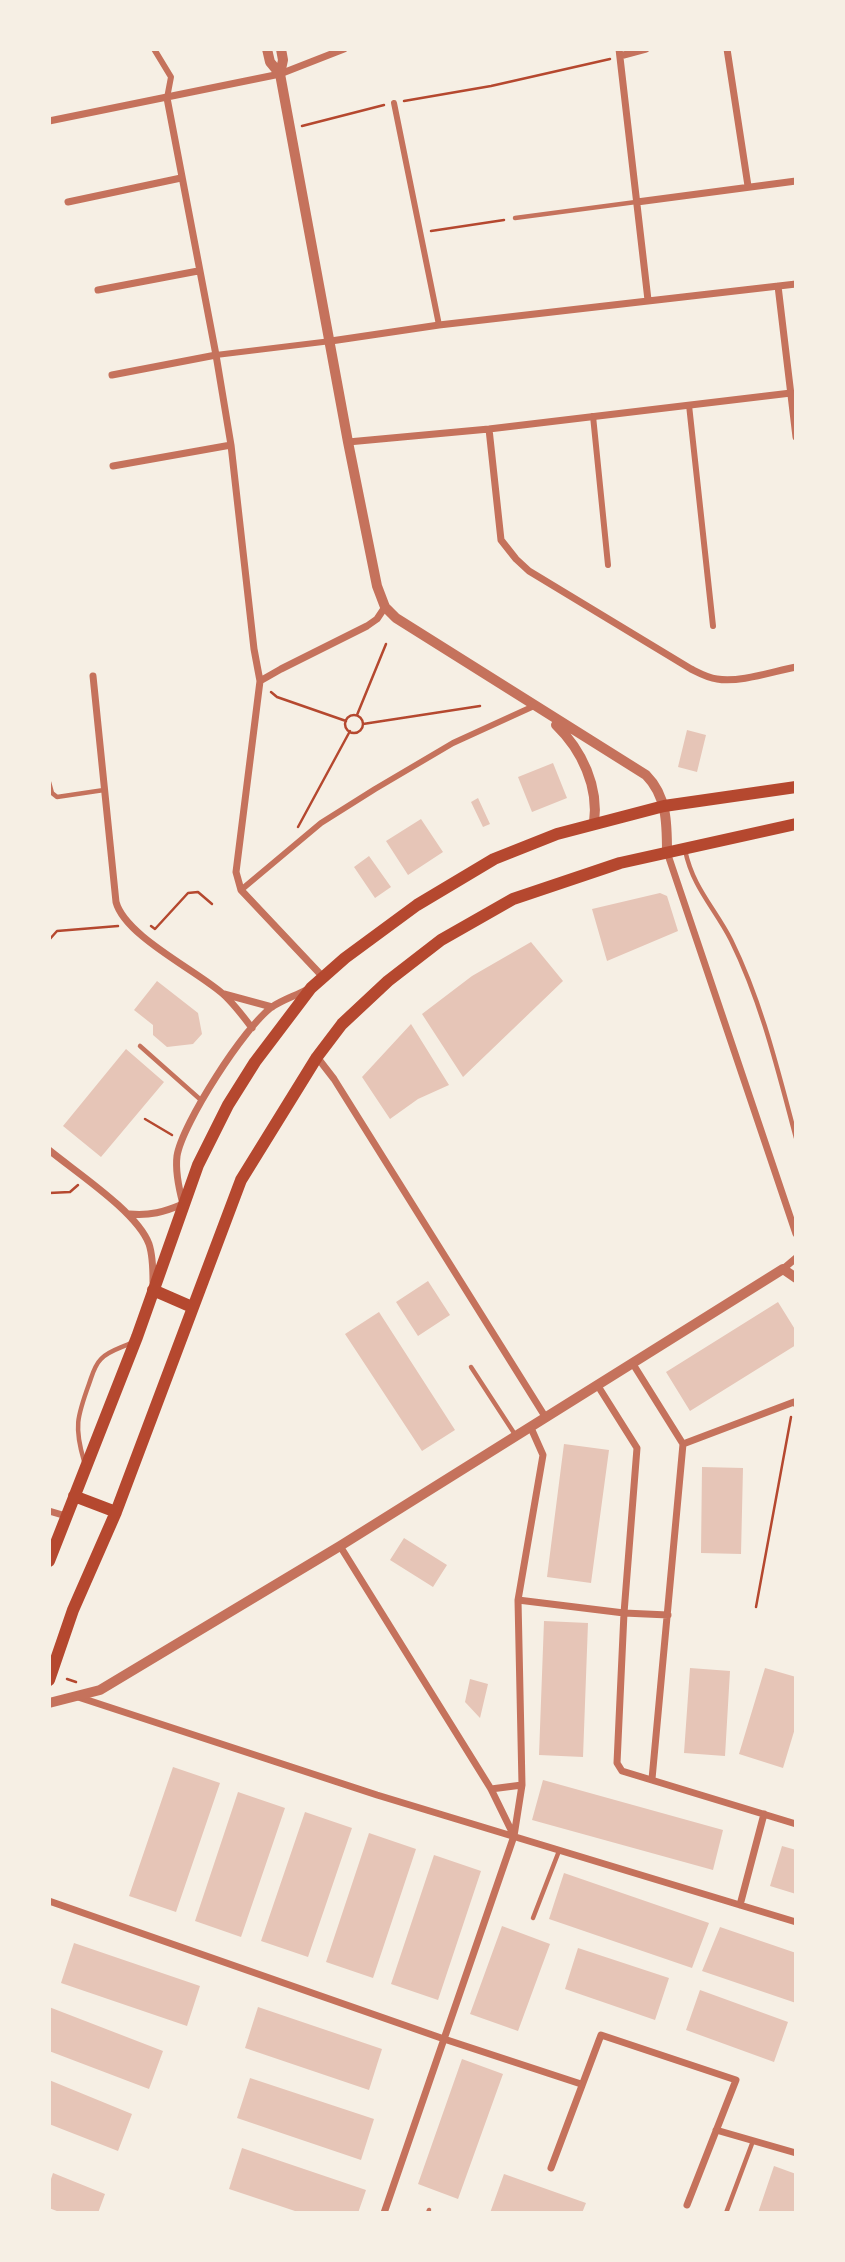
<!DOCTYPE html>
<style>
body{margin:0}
#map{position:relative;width:845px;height:2262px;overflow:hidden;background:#f6efe4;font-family:Quicksand,sans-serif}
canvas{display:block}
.frame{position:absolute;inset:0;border:51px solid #f6efe4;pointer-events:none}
</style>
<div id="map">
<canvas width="845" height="2262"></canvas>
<div class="frame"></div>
</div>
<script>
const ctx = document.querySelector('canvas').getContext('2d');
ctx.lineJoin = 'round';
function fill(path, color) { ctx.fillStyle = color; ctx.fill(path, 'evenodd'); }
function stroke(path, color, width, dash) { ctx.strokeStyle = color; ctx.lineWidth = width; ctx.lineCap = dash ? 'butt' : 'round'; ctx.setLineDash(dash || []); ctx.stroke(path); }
fill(new Path2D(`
 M687,730l19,5 -9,37 -19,-5z
 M553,763l14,35 -35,14 -14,-35z
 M478,798l12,26 -7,3 -12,-25z
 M421,819l22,33 -35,23 -22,-34z
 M369,856l22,31 -16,11 -21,-31z
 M660,893l7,3 11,35 -71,30 -15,-52z
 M531,942l32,39 -100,96 -41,-63 50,-38z
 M157,981l41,32 4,21 -9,10 -26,3 -14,-12v-10l-19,-15z
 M411,1024l38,61 -31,14 -28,20 -28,-42z
 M126,1049l38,33 -63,75 -38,-31z
 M428,1281l22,34 -32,21 -22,-34z
 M778,1302l18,29v14l-106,66 -24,-39z
 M379,1312l76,118 -33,21 -77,-117z
 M564,1444l45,6 -18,133 -44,-6z
 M702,1467l41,1 -2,86 -40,-1z
 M404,1538l43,27 -14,22 -43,-27z
 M544,1621l44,2 -5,134 -44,-2z
 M690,1668l40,3 -5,85 -41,-3z
 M765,1668l31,9v48l-13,43 -44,-14z
 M470,1679l18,5 -8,34 -15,-16z
 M173,1767l47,16 -44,129 -47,-16z
 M543,1780l180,50 -10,40 -181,-50z
 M238,1792l47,16 -44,129 -46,-16z
 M305,1812l47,16 -44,129 -47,-16z
 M369,1833l47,16 -43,129 -47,-16z
 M782,1846l14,4v44l-26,-8z
 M434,1855l47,16 -43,129 -47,-16z
 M564,1873l145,50 -17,45 -143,-49z
 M502,1926l48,18 -32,87 -48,-17z
 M720,1927l76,26v50l-94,-32z
 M74,1943l126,43 -13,40 -126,-43z
 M578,1948l91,30 -14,42 -90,-31z
 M700,1990l88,32 -14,40 -88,-32z
 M49,2007l114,44 -14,38 -100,-38z
 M258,2007l124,42 -13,41 -124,-42z
 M462,2059l41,15 -45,125 -40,-15z
 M250,2078l124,41 -13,41 -124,-42z
 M49,2080l83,34 -14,37 -69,-27z
 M242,2148l124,42 -8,23h-57l-72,-24z
 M774,2166l22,8v39h-38z
 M53,2173l52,21 -7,19h-36l-13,-5v-23z
 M504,2174l82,29 -4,10h-92z`), '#e6c5b7');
stroke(new Path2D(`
 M404,101l87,-15 119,-27
 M302,126l82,-21
 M431,231l73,-11
 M271,692l6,5 69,24
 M357,715l29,-71
 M345 724a9 9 0 1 1 18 0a9 9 0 1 1-18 0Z
 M363,724l117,-18
 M298,827l52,-96
 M151,926l4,3 33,-36 10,-1 14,12
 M49,940l8,-9 61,-5
 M145,1119l27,16
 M49,1193l21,-1 8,-7
 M756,1607l35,-190
 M67,1679l9,3`), '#b5482f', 2.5);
stroke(new Path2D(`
 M515,218l121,-16
 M49,782l3,11 5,4 47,-7
 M685,850c8,38 29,57 46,90 31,63 47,131 65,198
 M140,1046l62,55
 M471,1367l45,69
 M84,1461c-10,-34 -7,-44 5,-77 3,-8 5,-18 12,-25 7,-8 20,-11 30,-16
 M533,1918l26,-67
 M428,2213l1,-3
 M726,2213l27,-72`), '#c5725c', 4.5);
stroke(new Path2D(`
 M154,49l17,28 -4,21
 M394,103l45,222
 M216,355l115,-14
 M689,405l24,221
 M593,416l15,149
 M241,890l80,-67 54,-34 78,-46 81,-37`), '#c5725c', 6);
stroke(new Path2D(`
 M619,49l29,251
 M727,49l21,137
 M620,56l26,-7
 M167,98l49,257 15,90 23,204 6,32 -24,191 5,18 82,87
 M49,121l231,-47 64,-25
 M68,202l113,-24
 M637,202l159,-21
 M778,286l18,151
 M98,290l100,-19
 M331,341l108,-16 357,-41
 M112,375l104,-20
 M489,429l12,111 15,19 13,12 162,98c8,4 17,9 26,10 23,4 57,-8 79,-12
 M348,442l141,-13 302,-36
 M113,466l118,-21
 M93,676l23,226c9,34 80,68 107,92 11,10 20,22 29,34
 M260,681l21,-12 86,-43 10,-7 8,-12
 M667,852l129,382
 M224,994l48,13
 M317,1057l17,22 212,339
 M49,1150c28,23 88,62 100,94 4,12 4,26 4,38
 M129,1214c21,2 35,-2 54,-10 -4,-15 -8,-32 -6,-48 5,-32 68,-130 95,-149 10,-7 23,-11 34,-17
 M783,1269l13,-11
 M633,1364l50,80
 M598,1386l39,62 -13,165 -7,150 5,8 174,53
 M49,1511l17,5
 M340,1546l151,243 23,47
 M518,1600l106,13 44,2
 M78,1697l299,98 419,127
 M652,1779l31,-335 111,-42 2,2
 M491,1789l31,-4
 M49,1901l395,138 137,45
 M740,1905l24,-91
 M716,2130l80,23
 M551,2168l50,-133 135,45 -49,125
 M384,2213l130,-377 8,-51 -4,-185 25,-145 -12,-27`), '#c5725c', 7);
stroke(new Path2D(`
 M267,49l3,13 10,12
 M281,49l2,11 -3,14 68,368 29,144 8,21 11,11 250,157c21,21 21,49 21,77
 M556,725c26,25 43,62 38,98
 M49,1703l51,-13 240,-144 443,-277 13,9`), '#c5725c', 10);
stroke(new Path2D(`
 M153,1290l39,17
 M74,1496l42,16
 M49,1561l88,-224 61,-172 30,-60 27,-43 56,-74 34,-30 72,-53 77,-46 63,-25 107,-28 132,-19
 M49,1680l24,-70 43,-98 125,-332 76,-123 25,-33 46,-43 53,-41 72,-41 107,-36 176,-39`), '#b5482f', 12);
</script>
